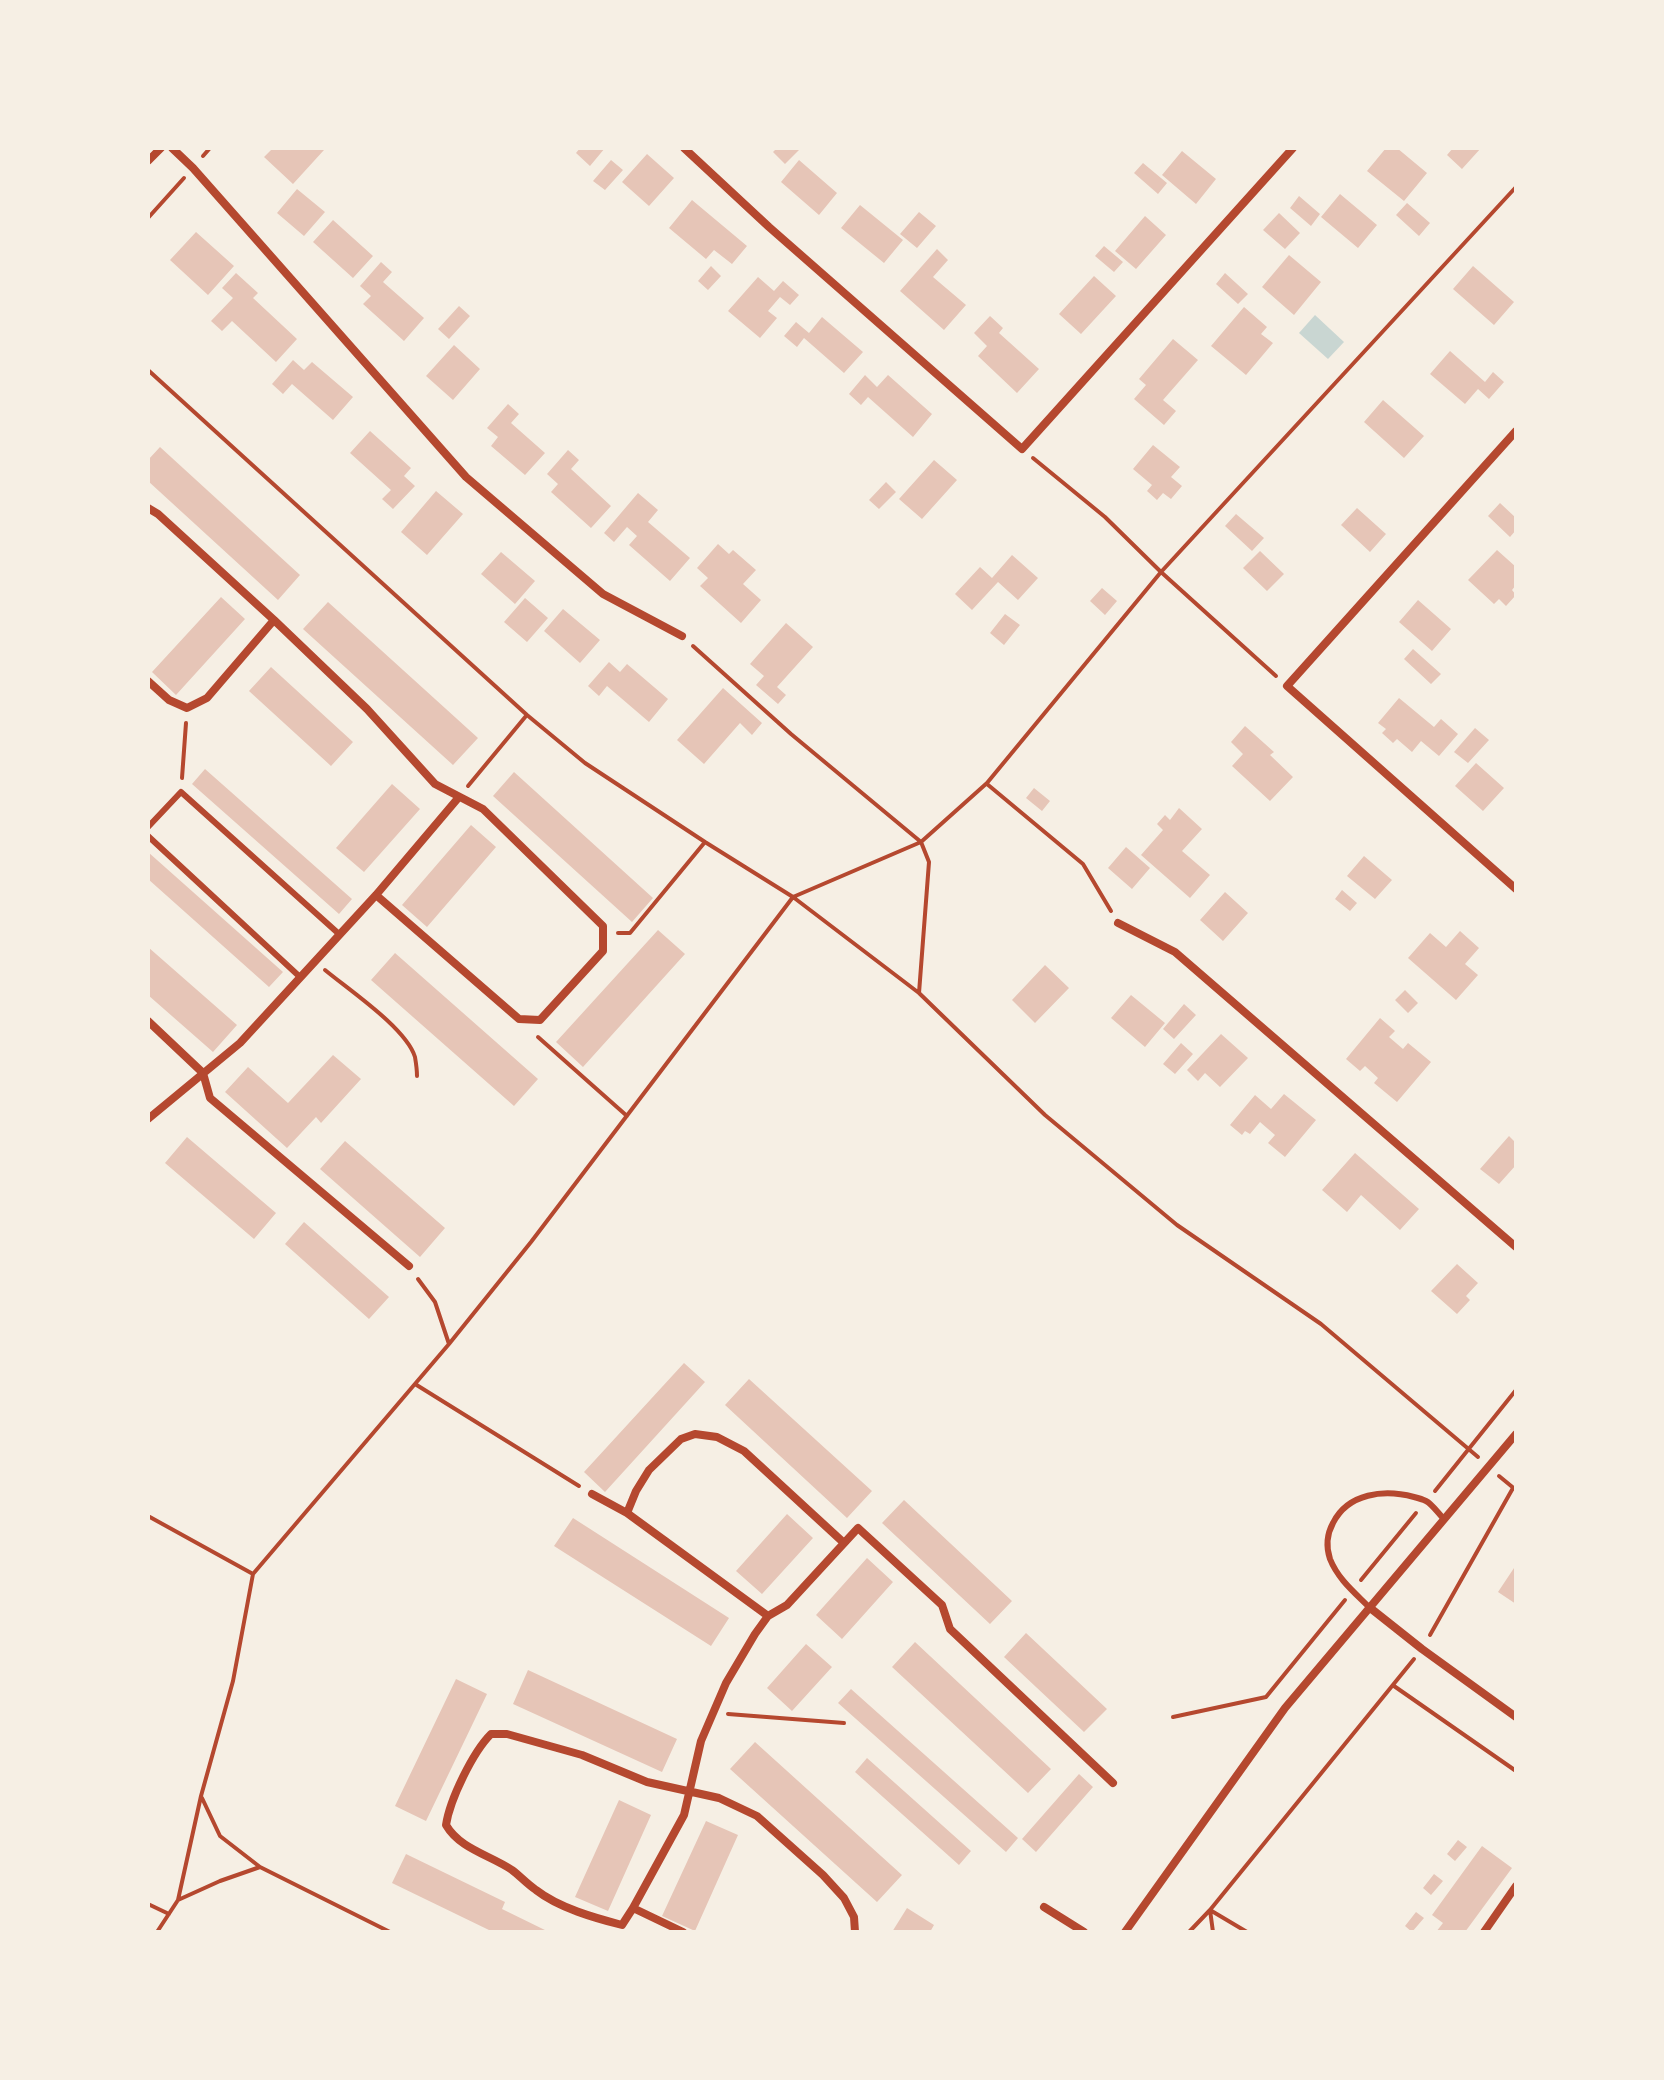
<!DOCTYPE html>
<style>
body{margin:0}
#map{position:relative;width:1664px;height:2080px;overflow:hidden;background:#f6efe4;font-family:"Nunito Sans",sans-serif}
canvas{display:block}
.frame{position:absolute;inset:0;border:150px solid #f6efe4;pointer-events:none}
</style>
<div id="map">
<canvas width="1664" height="2080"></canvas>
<div class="frame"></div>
</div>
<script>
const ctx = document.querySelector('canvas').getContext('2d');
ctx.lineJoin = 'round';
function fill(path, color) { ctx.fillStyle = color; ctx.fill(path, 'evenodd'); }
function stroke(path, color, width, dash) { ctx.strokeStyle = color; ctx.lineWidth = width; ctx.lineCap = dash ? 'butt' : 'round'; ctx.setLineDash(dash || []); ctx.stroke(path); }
fill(new Path2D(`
 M1315,315l29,27 -16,17 -29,-26z`), '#c9d6d2');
fill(new Path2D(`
 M273,148h49l2,2 -31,34 -29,-27z
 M580,148h25l-15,18 -14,-13z
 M777,148h24l-16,16 -12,-12z
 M1386,148h11l30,25 -23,28 -37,-30z
 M1453,148h28l-19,21 -15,-14z
 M1182,151l34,28 -20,25 -34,-29z
 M647,154l27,24 -25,28 -27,-24z
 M611,160l12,10 -18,20 -12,-9z
 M799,160l38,33 -18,22 -38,-33z
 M1143,163l24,20 -9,11 -24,-21z
 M297,189l28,23 -21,24 -27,-23z
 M1340,194l37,31 -19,23 -37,-31z
 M1299,196l21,18 -9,12 -21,-18z
 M692,200l55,46 -15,18 -18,-14 -8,9 -37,-31z
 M1407,203l23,20 -11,13 -23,-21z
 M860,205l43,35 -19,23 -43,-35z
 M919,212l17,14 -19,22 -17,-14z
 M1279,213l21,20 -15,16 -22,-19z
 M1145,216l21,19 -30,34 -21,-18z
 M333,220l40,36 -20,22 -40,-36z
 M196,232l38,34 -26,29 -38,-35z
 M1104,246l19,16 -9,10 -19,-16z
 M937,249l11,11 -15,17 33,28 -22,25 -44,-39z
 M1289,255l32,27 -27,33 -32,-28z
 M381,262l11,10 -9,10 41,36 -20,23 -41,-37 8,-8 -11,-10z
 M711,266l10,10 -13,14 -10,-9z
 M1473,266l41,36 -20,23 -41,-36z
 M236,273l22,20 -5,5 44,41 -21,23 -44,-41 -10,10 -11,-10 22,-23 -11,-10z
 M1225,273l23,21 -10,10 -22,-20z
 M1094,276l22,20 -35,38 -22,-20z
 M758,277l16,14 9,-10 16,14 -9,10 -10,-8 -12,14 9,7 -17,20 -32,-27z
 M459,306l11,10 -21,23 -11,-10z
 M1244,307l23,20 -6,7 12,9 -27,32 -35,-29z
 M990,316l13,12 -4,5 40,36 -22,24 -39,-37 9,-10 -13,-13z
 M822,317l41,35 -19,21 -40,-35 -7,9 -13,-11 12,-14 13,11z
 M1173,339l25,21 -35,40 13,11 -12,14 -30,-26 12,-14 -7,-6z
 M454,345l26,24 -27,31 -27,-24z
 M1450,351l35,31 8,-10 11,10 -15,17 -11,-10 -13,15 -35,-30z
 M293,360l11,10 8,-8 41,35 -20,23 -41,-36 -9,10 -11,-10z
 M865,375l12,12 11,-12 44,39 -19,23 -45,-40 -7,8 -12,-11z
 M1383,400l41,36 -20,22 -40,-36z
 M508,404l11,10 -8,9 34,30 -20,22 -34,-29 7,-9 -11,-9z
 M370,431l41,37 -7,8 11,10 -22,23 -11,-10 9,-9 -41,-37z
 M1153,445l27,22 -9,10 11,9 -11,13 -8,-6 -6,7 -10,-9 5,-6 -19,-16z
 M160,447l140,128 -22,25 -130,-119v-21z
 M568,450l11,10 -8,9 40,37 -20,22 -40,-36 7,-8 -11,-10z
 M934,460l23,20 -35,39 -23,-20z
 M886,482l10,10 -17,17 -10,-9z
 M436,491l27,23 -36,41 -26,-23z
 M638,493l20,17 -10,12 42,36 -20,23 -41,-36 8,-9 -10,-9 -13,15 -10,-9z
 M1500,503l16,15v12l-6,7 -22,-21z
 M1357,508l29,26 -16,18 -29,-27z
 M1236,514l28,24 -12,13 -27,-25z
 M718,544l11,10 4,-4 23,20 -13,14 18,16 -20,23 -41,-37 8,-8 -11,-10z
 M1497,550l19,17v18l-4,5 4,5 -10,11 -7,-7 -5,5 -26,-24z
 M1260,551l24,23 -17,17 -24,-23z
 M501,552l34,29 -20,23 -34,-30z
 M1012,555l26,23 -20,22 -20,-18 -26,28 -17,-16 25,-27 12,11z
 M1102,588l15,13 -12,14 -15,-14z
 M221,597l24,22 -69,76 -24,-23z
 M525,598l23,20 -21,24 -23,-20z
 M1418,600l33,29 -19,22 -33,-29z
 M328,602l150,136 -25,27 -150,-136z
 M563,609l37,31 -20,23 -36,-32z
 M1005,614l15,11 -16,20 -14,-12z
 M786,623l27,24 -36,40 9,8 -8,9 -22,-19 8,-9 -14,-12z
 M1413,649l28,25 -10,10 -27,-25z
 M609,662l11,10 7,-8 41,35 -19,23 -42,-36 -8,10 -11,-10z
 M271,667l82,75 -22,24 -82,-75z
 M723,688l39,35 -10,12 -12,-12 -36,41 -27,-24z
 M1399,698l35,29 7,-8 17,15 -19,22 -18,-15 -9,11 -15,-13 -4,4 -11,-10 4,-4 -8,-6z
 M1245,726l29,26 -4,3 23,22 -23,24 -38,-35 11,-12 -12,-12z
 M1475,728l14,12 -21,23 -14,-11z
 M1476,763l28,25 -21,23 -28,-25z
 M205,769l147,130 -13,15 -147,-130z
 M514,772l139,126 -21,24 -139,-126z
 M392,784l28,25 -56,63 -28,-24z
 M1034,788l16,13 -8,10 -16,-13z
 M1179,808l23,21 -20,22 28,24 -20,23 -49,-43 22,-25 -6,-6 8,-9 5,5z
 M471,825l25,22 -69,80 -25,-22z
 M1126,847l24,21 -18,21 -24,-21z
 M148,852l135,120 -14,15 -121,-108z
 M1364,856l28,24 -17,19 -28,-23z
 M1342,890l15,13 -7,8 -15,-12z
 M1225,892l23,21 -25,28 -23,-21z
 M658,930l27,24 -102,113 -27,-25z
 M1460,931l19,17 -14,16 13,11 -22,25 -48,-42 22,-25 16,14z
 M148,947l89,78 -24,27 -65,-57z
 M395,953l143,126 -24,27 -143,-126z
 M1045,965l24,23 -34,35 -23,-23z
 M1405,990l13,13 -10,10 -13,-13z
 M1131,995l34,28 -20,24 -34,-29z
 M1184,1004l12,11 -22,24 -11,-10z
 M1380,1018l15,13 -6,6 14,12 5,-6 23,19 -34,40 -23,-19 4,-5 -13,-12 -5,5 -14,-12z
 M1221,1034l27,24 -28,29 -15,-14 -7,8 -11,-11z
 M1181,1043l12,11 -18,20 -12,-10z
 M333,1055l28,24 -40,44 -5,-6 -29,31 -62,-56 23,-25 40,36z
 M1284,1094l32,26 -31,37 -17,-14 7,-8 -15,-13 -10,12 -5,-3 -3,4 -12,-10 25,-30 16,14z
 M1509,1136l7,7v22l-17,19 -19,-15z
 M187,1137l89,76 -22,26 -89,-76z
 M345,1141l100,87 -25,29 -100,-88z
 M1355,1153l64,56 -19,21 -39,-35 -14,17 -25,-22z
 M304,1222l85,75 -20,22 -84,-75z
 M1457,1264l21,19 -12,13 4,4 -13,14 -26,-23z
 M684,1363l21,19 -100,110 -21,-20z
 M749,1379l123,112 -25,27 -122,-113z
 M904,1500l108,101 -22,23 -108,-101z
 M787,1514l26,24 -51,56 -26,-23z
 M573,1518l156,100 -18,28 -157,-100z
 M867,1558l26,24 -51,57 -26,-24z
 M1516,1565v39l-18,-12z
 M1026,1633l81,76 -23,23 -80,-75z
 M915,1642l136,127 -23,24 -136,-126z
 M806,1644l26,23 -40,44 -25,-23z
 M528,1670l149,69 -15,33 -149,-68z
 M456,1679l31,15 -61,127 -31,-15z
 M851,1689l167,149 -12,14 -168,-149z
 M755,1742l147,133 -25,27 -147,-133z
 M867,1758l104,93 -12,14 -104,-93z
 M1079,1774l14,13 -57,65 -14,-13z
 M619,1800l32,15 -43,96 -33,-14z
 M706,1821l32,14 -43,96 -33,-15z
 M1458,1840l9,7 -12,14 -8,-7z
 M1482,1846l30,22 -47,64h-29l7,-9 -11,-8z
 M406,1854l99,48 -3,7 47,23h-58v-1l-99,-48z
 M1434,1874l9,7 -12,14 -8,-7z
 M907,1908l27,17 -4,7h-38z
 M1416,1912l8,6 -12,14 -7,-6z`), '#e6c5b7');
stroke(new Path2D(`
 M203,156l7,-8
 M148,218l36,-40
 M148,370l379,345 58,48 120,79 88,55 126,96 126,122 132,110 144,99 157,133
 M1033,458l72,59 56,55 115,104
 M693,646l98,88 130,108 8,20 -10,131
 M182,778l4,-55
 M987,784l96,80 28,47
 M468,786l58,-70
 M618,933h12l75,-91
 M325,970c24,20 81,58 90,87 1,6 2,13 2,19
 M538,1037l89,79
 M418,1279l17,23 14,42
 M415,1384l164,102
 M1499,1476l17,14
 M1435,1491l81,-101
 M148,1516l105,58
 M1361,1580l55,-67
 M1430,1635l83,-147
 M1394,1686l122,85
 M728,1714l116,9
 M1173,1717l93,-20 79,-97
 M202,1798l18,38 40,31
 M178,1900l23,-104 32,-115 20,-107 196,-230 82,-102 262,-345 128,-55 66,-59 174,-211 355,-385
 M148,1904l21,10
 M157,1932l21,-32 42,-19 40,-14 130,65
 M1189,1932l21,-22 204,-251
 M1213,1932l-3,-22 37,22`), '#b5482f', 4);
stroke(new Path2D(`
 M148,827l33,-35 158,142
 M148,836l152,141
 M1369,1607c-15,-15 -31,-28 -39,-48 -4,-12 -3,-25 3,-36 15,-30 51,-34 81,-26 4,1 8,2 12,4 6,3 12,12 17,17`), '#b5482f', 6);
stroke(new Path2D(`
 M172,148l21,20 273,309 137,117 79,42
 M684,148l85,79 253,222 271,-301
 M148,161l13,-13
 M1516,431l-229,255 229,203
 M148,508l10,6 116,106 93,89 68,75 48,25 120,117v25l-63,69 -21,-1 -143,-124
 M148,681l21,19 18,8 20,-10 67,-78
 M1118,923l57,29 341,295
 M148,1021l55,52 7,25 199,168
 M148,1119l92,-76 136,-148 83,-98
 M592,1494l35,19
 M1369,1607l53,42 94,68
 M768,1616l-141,-103 9,-22 13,-21 32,-31 14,-5 22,3 27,14 100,92
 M1044,1907l40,25
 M633,1908l51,-93 17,-74 25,-58 29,-49 13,-18 19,-11 71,-77 84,77 8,24 163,154
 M683,1932l-50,-24 -11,17c-27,-7 -63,-17 -86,-35 -9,-6 -16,-14 -24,-20 -22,-15 -52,-21 -66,-45 4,-26 27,-73 45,-91h16l75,21 65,27 72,16 38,18 66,59 21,23 10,19 1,15
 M1125,1932l160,-224 231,-274
 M1484,1932l32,-46`), '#b5482f', 8);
</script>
